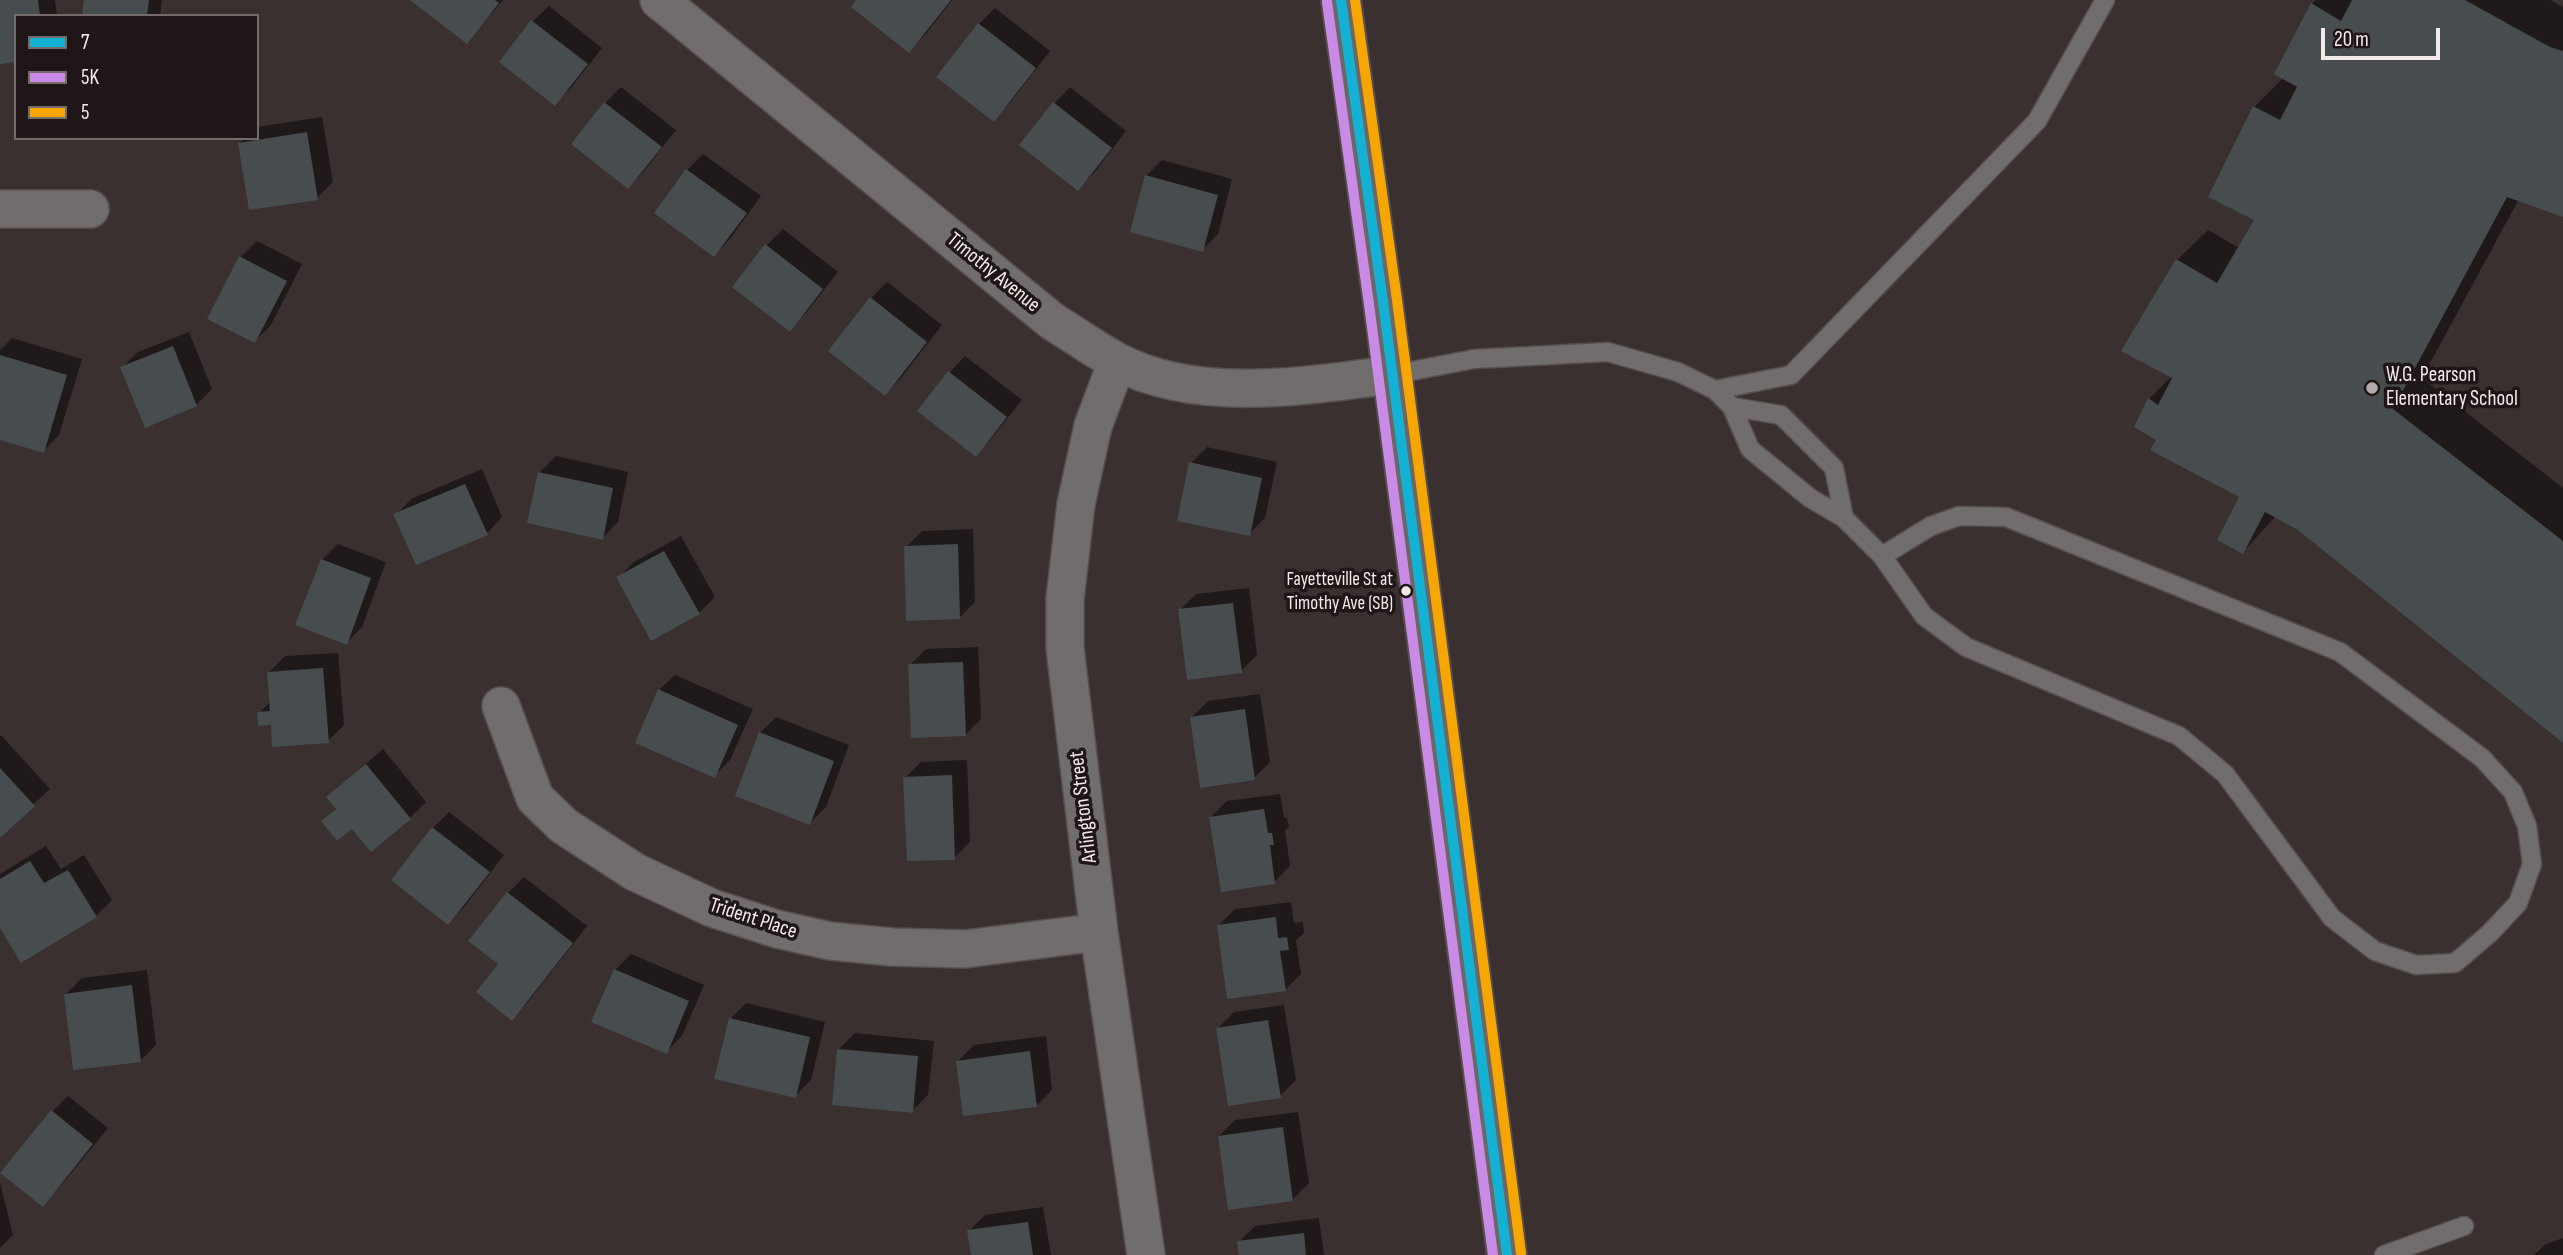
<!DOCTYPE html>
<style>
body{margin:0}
#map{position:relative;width:2563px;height:1255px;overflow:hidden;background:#3a3030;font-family:"Sofia Sans Condensed",sans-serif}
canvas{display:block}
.legend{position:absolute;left:14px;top:14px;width:245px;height:126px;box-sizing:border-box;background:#1f1717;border:2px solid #756b6b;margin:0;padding:9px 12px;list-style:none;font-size:21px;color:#f5eaea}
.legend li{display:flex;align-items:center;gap:14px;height:35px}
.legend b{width:35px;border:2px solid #756b6b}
.scale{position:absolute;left:2321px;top:28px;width:119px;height:32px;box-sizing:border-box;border:4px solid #f5eaea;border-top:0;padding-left:9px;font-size:21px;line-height:24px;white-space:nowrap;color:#f5eaea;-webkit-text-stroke:5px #1f1717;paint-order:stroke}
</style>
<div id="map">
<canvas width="2563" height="1255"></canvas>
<ul class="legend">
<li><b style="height:9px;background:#13b2d5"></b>7</li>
<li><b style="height:9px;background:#ca8be6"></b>5K</li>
<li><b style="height:9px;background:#f7a600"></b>5</li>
</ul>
<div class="scale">20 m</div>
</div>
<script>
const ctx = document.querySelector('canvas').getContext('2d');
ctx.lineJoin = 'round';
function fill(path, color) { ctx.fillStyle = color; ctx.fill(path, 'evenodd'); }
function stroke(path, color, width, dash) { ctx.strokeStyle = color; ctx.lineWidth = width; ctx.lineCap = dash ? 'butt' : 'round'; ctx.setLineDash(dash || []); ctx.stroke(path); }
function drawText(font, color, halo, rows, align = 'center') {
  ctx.font = font + ' "Sofia Sans Condensed",sans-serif'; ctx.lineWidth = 7; ctx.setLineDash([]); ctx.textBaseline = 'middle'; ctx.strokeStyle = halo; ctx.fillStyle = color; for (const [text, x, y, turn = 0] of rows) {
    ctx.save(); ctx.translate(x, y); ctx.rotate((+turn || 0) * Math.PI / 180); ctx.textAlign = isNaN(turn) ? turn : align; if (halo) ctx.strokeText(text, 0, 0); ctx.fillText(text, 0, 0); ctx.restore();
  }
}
fill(new Path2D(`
 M0,0h55l2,16h-41l-16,46z
 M86,0h76l-2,16h-76z
 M413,0h90l-36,42z
 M859,0h93l-27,35 -16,16z
 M2316,0h234l13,7v208l-44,-16 -97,179 141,110v252l-264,-212 -23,-12 -33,36 -2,-55 -105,-71 13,-27 23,-23 5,-116 31,-30 31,18 17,-29 -2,-112 30,-30 28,-73z
 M549,6l53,42 -31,40 -16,15 -22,-82z
 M995,8l55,43 -41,53 -16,16 -14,-96z
 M621,87l55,43 -32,41 -16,16 -23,-84z
 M1070,87l56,44 -32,42 -16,16 -56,-44 33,-42z
 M322,117l11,65 -16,16 -77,-55 5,-5h12v-11z
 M703,154l58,42 -31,43 -16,16 -27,-85z
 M1162,160l70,19 -14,55 -16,16 -56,-74z
 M783,229l55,43 -33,42 -16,16 -55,-43 33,-42z
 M257,241l45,23 -31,61 -16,16 -46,-23 32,-61z
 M887,282l55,43 -41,53 -16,16 -14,-96z
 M189,332l23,57 -16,16 -74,-37 16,-16z
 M12,338l70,21 -23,76 -16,16 -43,-13v-88z
 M965,356l57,44 -31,39 -16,16 -56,-44 31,-39z
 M1207,447l70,15 -12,56 -16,16 -58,-71z
 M556,456l72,16 -10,50 -16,16 -62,-66z
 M482,469l20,48 -15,16 -91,-18 15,-16z
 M973,529l2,73 -16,16 -53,-71 16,-16z
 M681,536l34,61 -16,16 -81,-35 16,-16z
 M338,544l48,18 -24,65 -16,16 -24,-83z
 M1249,588l8,67 -16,16 -61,-61 16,-16z
 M978,647l3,72 -16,16 -55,-70 16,-16z
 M338,653l6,72 -16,16 -56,-18 -13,-10 12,-12 -2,-29 16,-16z
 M675,675l78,34 -23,51 -16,16 -55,-86z
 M1260,694l10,68 -16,16 -62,-61 16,-16z
 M776,717l73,28 -23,62 -16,16 -50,-90z
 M1,735l49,54 -50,46v-99z
 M383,749l43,53 -16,16 -57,9 -30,-6 14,-14 -9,-10z
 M967,760l3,82 -16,16 -49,-80 16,-16z
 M1280,794l4,24h3l2,9 -4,3 5,36 -16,16 -63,-65 16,-16z
 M449,812l55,43 -40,52 -16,16 -15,-95z
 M46,846l15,23 23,-14 28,45 -16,16 -96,9v-51z
 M524,877l63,49 -59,76 -16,16 -12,-55 -29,-23 37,-47z
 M1291,902l3,21 9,-1 1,11 -8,7 5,34 -16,16 -66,-65 16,-16z
 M631,954l73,31 -22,51 -16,16 -51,-82z
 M147,970l9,75 -16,16 -74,-67 16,-16z
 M746,1003l79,19 -14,58 -16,16 -65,-77z
 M1284,1005l12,75 -16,16 -62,-68 16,-16z
 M855,1033l79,8 -6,54 -16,16 -73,-62z
 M1046,1036l6,54 -16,16 -78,-45 16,-16z
 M68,1096l40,32 -50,61 -16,16 10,-93z
 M1298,1112l11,71 -16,16 -74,-63 16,-16z
 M0,1182l13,53 -13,13z
 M1043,1207l8,48h-78l-4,-24 16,-16z
 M1319,1218l5,37h-83l-2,-13 16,-16z
 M2563,1238v17h-29l12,-11z`), '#0007');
fill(new Path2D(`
 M0,0h38l2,16h-24v46l-16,2z
 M84,0h65l-2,16h-65z
 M410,0h85l4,3 -32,41z
 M856,0h95l-42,53 -58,-46z
 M2352,0h113l85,47 13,4v166l-56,-20 -114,212 170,132v202l-265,-213 -33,-18 -22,42 -26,-14 22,-43 -89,-47 6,-10 -22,-13 14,-29 10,7 14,-27 -51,-27 55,-92 41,24 37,-63 -46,-23 45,-91 27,14 17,-33 -23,-13 37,-71 30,18z
 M531,20l57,44 -33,42 -56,-44z
 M978,23l58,45 -42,54 -58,-45z
 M604,102l58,45 -34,42 -57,-45z
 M1053,102l59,46 -34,43 -59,-46z
 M307,132l11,68 -69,10 -11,-67z
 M686,169l61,44 -33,44 -60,-44z
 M1145,175l73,20 -15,57 -73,-20z
 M765,244l58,45 -33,43 -58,-45z
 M239,256l48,25 -32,62 -48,-24z
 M870,297l57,45 -42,54 -57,-45z
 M173,346l24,60 -52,22 -25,-61z
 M0,355l67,20 -23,78 -44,-13z
 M948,371l59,46 -31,40 -59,-46z
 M1189,462l73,16 -12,58 -73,-15z
 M538,472l75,16 -10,52 -76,-17z
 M465,484l23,51 -72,30 -23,-51z
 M958,544l2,75 -54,2 -2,-75z
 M664,551l36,63 -49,27 -35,-64z
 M321,559l50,19 -24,67 -52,-20z
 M1233,603l9,70 -55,7 -9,-71z
 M963,662l3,74 -55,2 -3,-74z
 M323,668l6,75 -57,4 -1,-22 -13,1 -1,-14 13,-1 -3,-39z
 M658,689l80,36 -23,53 -80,-35z
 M1245,709l10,71 -55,8 -10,-71z
 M759,732l75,29 -24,64 -75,-29z
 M366,764l45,55 -40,33 -19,-23 -15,12 -16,-20 15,-12 -10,-12z
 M0,768l35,38 -35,32z
 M952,775l3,85 -48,1 -4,-84z
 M1264,809l4,24h4l2,12h-4l5,39 -54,8 -12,-75z
 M432,827l58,45 -42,53 -57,-45z
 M30,861l14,22 24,-13 29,47 -76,46 -21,-35v-49z
 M507,892l66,51 -61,78 -36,-29 22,-28 -30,-23z
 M1276,917l2,21 9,-1 2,13 -9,1 6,40 -59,8 -10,-74z
 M614,969l75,32 -22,53 -76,-32z
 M132,985l9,77 -68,8 -9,-76z
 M729,1018l81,19 -14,61 -82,-19z
 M1268,1020l13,78 -53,8 -12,-78z
 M837,1049l81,7 -5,57 -81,-8z
 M1030,1051l7,56 -74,9 -7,-55z
 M51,1110l42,34 -50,63 -43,-34z
 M1283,1127l10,74 -65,9 -10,-74z
 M1028,1222l5,33h-62l-4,-25z
 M1304,1233l2,22h-67l-2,-14z`), '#474c4f');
const lane = new Path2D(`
 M1391,375l83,-16 134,-7 70,20 37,18 17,17 18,42 60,49 34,20 38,38 42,60 42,31 213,89 46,38 107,144 43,33 41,14 39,-2 35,-30 28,-30 14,-39 -5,-38 -14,-34 -31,-34 -142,-106 -334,-135 -47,-1 -28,10 -49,30
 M1715,390l76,-15 246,-254 68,-121
 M1732,407l49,8 53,53 10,50
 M2384,1255l80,-29`);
const street = new Path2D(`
 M659,0l393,321c21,13 42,28 64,40 81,43 188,25 275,14
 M0,209h90
 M1117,362l-24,64 -17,78 -11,95v49l34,284 47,323
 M501,706l34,92 29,28 71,46 77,36 65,21 53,12 62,6 73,2 134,-17`);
const secondary = new Path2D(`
 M1341,0l42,302 124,953`);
stroke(lane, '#574f4f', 21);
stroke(street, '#574f4f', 40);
stroke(secondary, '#574f4f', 42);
stroke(lane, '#716d6d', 18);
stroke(street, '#716d6d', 37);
stroke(secondary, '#6c6666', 38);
stroke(new Path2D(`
 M1341,0l42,302 124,953`), '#13b2d5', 10);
stroke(new Path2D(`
 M1327,2l42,302 124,951`), '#ca8be6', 10);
stroke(new Path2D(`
 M1355,0l42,300 124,953`), '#f7a600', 10);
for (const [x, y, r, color] of [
 [2372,388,7,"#b4a9a9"],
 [1406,591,6,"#f5eaea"]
]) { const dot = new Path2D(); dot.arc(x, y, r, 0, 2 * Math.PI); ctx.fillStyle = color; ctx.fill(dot); stroke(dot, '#1f1717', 2.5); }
drawText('19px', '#f5eaea', '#1f1717', [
 ["Fayetteville St at",1393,580],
 ["Timothy Ave (SB)",1393,604]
], 'right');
drawText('21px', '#f5eaea', '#1f1717', [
 ["Timothy Avenue",993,273,39],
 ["Arlington Street",1084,807,-97],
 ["Trident Place",753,919,18]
]);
drawText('21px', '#f5eaea', '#1f1717', [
 ["W.G. Pearson",2386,376],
 ["Elementary School",2386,400]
], 'left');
</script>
